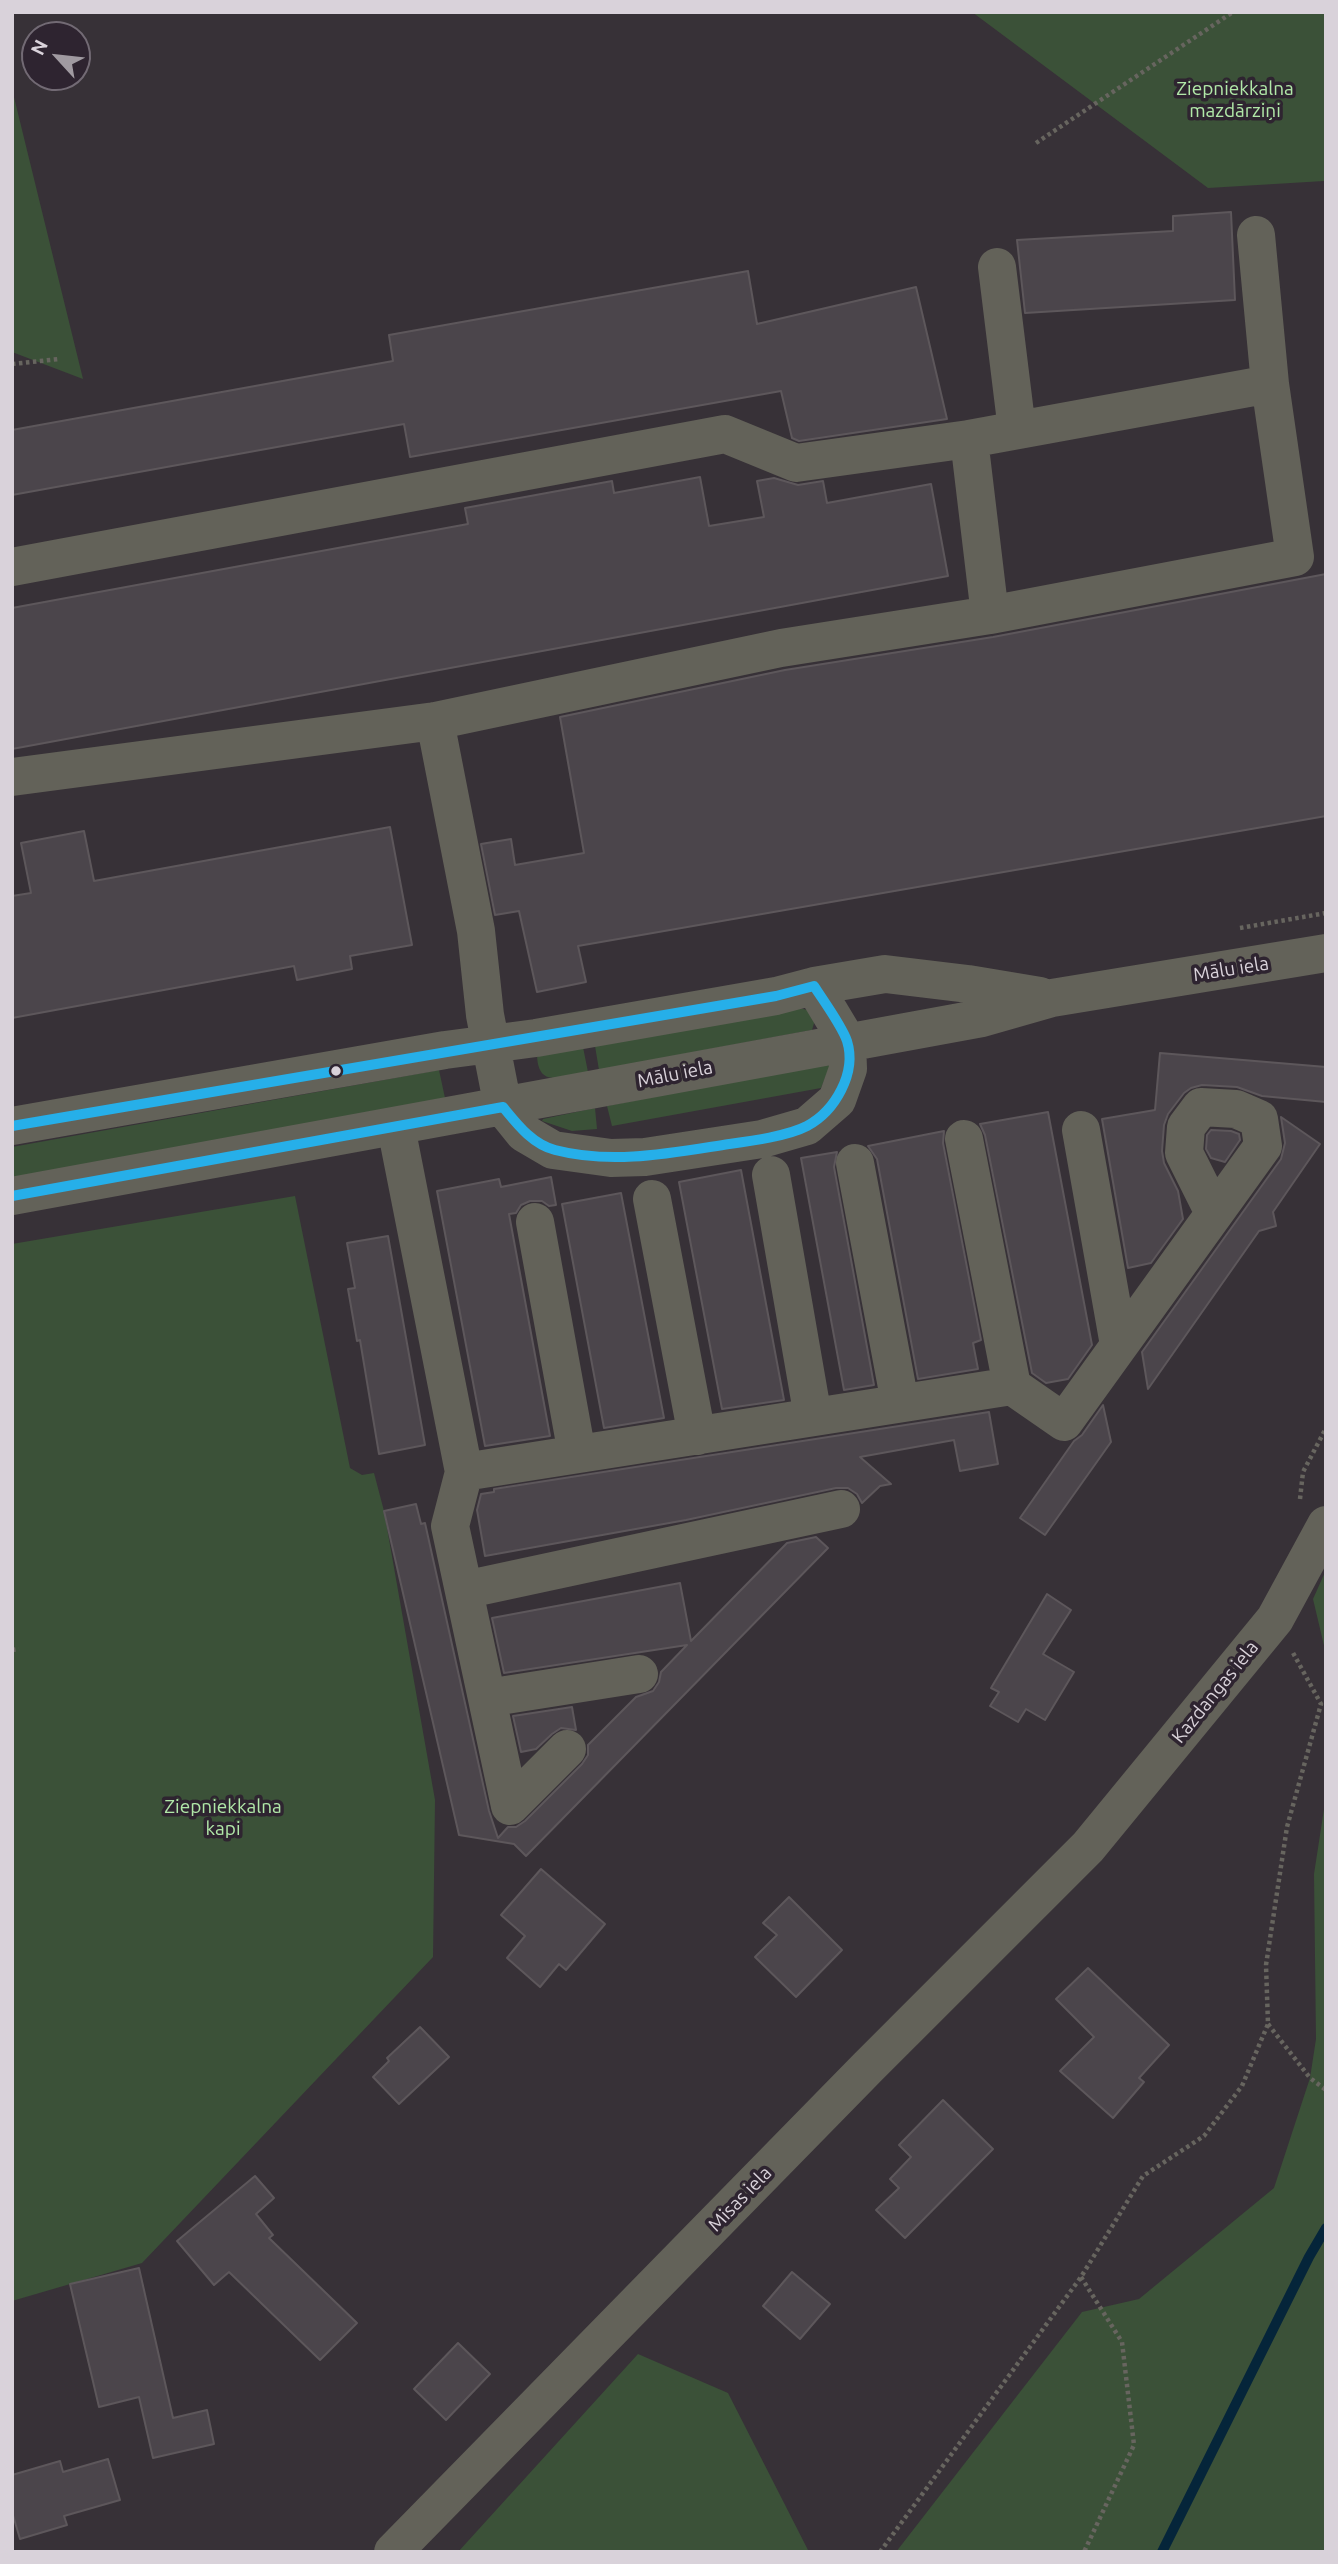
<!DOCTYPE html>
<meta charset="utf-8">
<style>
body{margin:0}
#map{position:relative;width:1338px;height:2564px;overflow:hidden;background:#373137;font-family:Ubuntu,sans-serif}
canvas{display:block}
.frame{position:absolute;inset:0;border:14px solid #d9d2da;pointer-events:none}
.north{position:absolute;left:21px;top:21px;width:70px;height:70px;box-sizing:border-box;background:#2e2430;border:2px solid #726a74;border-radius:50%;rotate:297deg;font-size:19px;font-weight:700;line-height:28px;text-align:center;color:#d9d2da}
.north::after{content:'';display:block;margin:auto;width:24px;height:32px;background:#a09aa1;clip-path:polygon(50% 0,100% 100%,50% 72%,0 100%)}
</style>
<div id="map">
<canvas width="1338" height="2564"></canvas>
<div class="frame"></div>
<div class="north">N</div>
</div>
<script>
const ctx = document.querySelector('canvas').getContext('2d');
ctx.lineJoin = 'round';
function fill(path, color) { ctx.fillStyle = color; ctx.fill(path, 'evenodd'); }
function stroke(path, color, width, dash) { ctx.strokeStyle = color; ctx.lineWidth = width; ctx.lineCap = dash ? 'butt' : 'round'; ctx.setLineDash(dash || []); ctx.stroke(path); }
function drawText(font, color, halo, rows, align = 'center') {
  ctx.font = font + ' Ubuntu,sans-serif'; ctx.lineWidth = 7; ctx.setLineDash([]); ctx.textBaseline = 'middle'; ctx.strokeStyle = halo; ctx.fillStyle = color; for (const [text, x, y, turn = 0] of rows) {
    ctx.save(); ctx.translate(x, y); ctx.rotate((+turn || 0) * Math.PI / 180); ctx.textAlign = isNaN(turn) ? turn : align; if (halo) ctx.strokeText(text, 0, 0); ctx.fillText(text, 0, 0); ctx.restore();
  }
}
fill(new Path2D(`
 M972,12h354v173l-2,-4 -116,7z
 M12,89l71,290 -71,-27z
 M793,1006l14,4 8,10 -3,10 -213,40 -5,-30z
 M582,1042l6,30c-24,4 -50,18 -51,-17z
 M828,1062l2,4 -9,22 -209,38 -5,-20z
 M439,1070l6,28 -433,80v-31z
 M595,1108l2,21 -25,2 -30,-10 1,-2z
 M295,1196l55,272 12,7 12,-2 10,38 51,289 -2,157 -291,306 -130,38v-1057z
 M1326,1570v84l-13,-55z
 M1326,1796v756h-430l186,-240 57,-13 135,-111 36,-110 6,-39 -2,-165z
 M638,2354l90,39 81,159h-351z`), '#3b5138');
stroke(new Path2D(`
 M1162,2552l147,-295 17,-29`), '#05253a', 10);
const building = new Path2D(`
 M1231,212l4,88 -210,13 -8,-73 156,-9v-15z
 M748,271l9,53 159,-37 31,132 -148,22 -7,-3 -11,-47 -371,66 -6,-33 -392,71v-65l381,-69 -4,-26z
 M700,477l9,49 55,-9 -7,-36 17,-3 24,7 25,-4 4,22 104,-19 17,92 -936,173v-141l456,-84 -3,-16 147,-27 2,12z
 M1326,574v242l-748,130 8,36 -49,10 -18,-81 -24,4 -14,-71 30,-5 4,26 69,-12 -24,-136 225,-47 208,-33z
 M390,827l22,118 -62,11 2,13 -55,11 -3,-14 -282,52v-122l19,-3 -10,-50 63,-12 10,50z
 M1160,1053l166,14v35l-64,-6 -25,-9 -35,-2 -11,3 -7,5 -16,21 -4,11 -2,26 2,12 14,28 5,28 -32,44 -23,5 -26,-149 53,-9z
 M1048,1112l44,233 -24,34 -22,4 -14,-10 -47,-238 -5,-11z
 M1281,1117l39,27 -47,68 3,14 -17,5 -111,158 -6,-37 139,-193 4,-16z
 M1211,1130l20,1 8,3 1,6 -15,22 -14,-4 -5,-9 1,-14z
 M944,1131l-1,12 38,197 -8,3 5,26 -60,10 -41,-220 -9,-13z
 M837,1152l-3,15 40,218 -30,5 -43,-232z
 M741,1170l43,230 -62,9 -43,-227z
 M551,1177l5,28 -7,1 -7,-5h-12l-9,4 -5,8 -7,1 41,222 -65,10 -48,-255 62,-12 2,8z
 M621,1193l43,225 -60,10 -42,-224z
 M388,1236l37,209 -46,9 -19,-114 -3,1 -9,-52 7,-1 -8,-45z
 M1103,1405l8,37 -66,93 -25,-17 54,-77 8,-6z
 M989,1412l9,52 -38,7 -6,-31 -94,17 31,27 -11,2 -18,17 -5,-9 -9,-6h-12l-150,32 -201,36 -8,-46 4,-16 13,-2v-3z
 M416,1504l5,20 4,-1 64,288 9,27 10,-11h8l9,-6 57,-57 6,-9v-10l48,-48 17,-6 6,-9 2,-10 26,-27 -183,28 -12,-55 188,-35 11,58 96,-98 29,-6 12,11 -302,308 -12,-12 -55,-9 -75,-324z
 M1047,1594l24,16 -28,44 31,18 -29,48 -19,-11 -8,13 -28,-16 9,-14 -8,-4z
 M572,1707l4,23 -15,-2 -9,6 -16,15 -15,3 -8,-36z
 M541,1869l64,55 -39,46 -7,-6 -19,23 -33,-29 18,-22 -24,-21z
 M789,1897l53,53 -46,47 -41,-40 22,-22 -14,-12z
 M1088,1968l81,77 -30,33 5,4 -31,36 -53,-47 34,-34 -38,-38z
 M420,2027l29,30 -50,47 -26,-27 16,-16 -2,-3z
 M943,2100l50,49 -88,89 -29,-28 23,-22 -9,-9 21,-22 -12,-12z
 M255,2176l19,22 -18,16 17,21 -4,3 88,85 -37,37 -91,-88 -15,13 -37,-44z
 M139,2268l34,150 34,-8 7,34 -61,14 -14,-61 -40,10 -29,-123z
 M792,2272l38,32 -30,35 -37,-33z
 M458,2343l32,31 -44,46 -32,-31z
 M108,2459l12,41 -56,16 3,9 -47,14 -8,-27v-37l48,-14 3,11z`);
fill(building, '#4b454b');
stroke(building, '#5d575b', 2);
stroke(new Path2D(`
 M1036,143l197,-131
 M12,364l47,-5
 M1240,928l86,-15
 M1300,1499l3,-27 23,-44
 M12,1650l7,-1
 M1268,2024l42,54 16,12
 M1081,2277l41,65 12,103 -50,107
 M880,2552l201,-275 62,-101 61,-40 38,-50 26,-62 -2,-59 21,-138 34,-123 -29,-53`), '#67655f', 4.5, [3.5, 3.5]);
stroke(new Path2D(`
 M1256,235l14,149
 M997,267l20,163
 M969,439l301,-55 25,173 -305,58
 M12,567l713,-133 71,29 173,-24 21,176 -209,33 -346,73 -423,56
 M814,986l71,-12 83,10 72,12
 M12,1126l433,-76 91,-12 240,-42 38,-10 33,55 1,28 -11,31 -30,26 -45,13 -117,18 -34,1 -58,-8 -29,-17 -21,-26 -18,-92 -9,-84 -41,-210
 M396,1127l68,345 548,-86 52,36 199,-276 -4,-27 -23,-10 -35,-2 -15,20 -2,26 30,60
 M1081,1130l38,215
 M964,1139l48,247
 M855,1163l45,240
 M771,1175l42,242
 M12,1196l970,-178 70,-20 274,-45
 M652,1199l45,237
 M535,1222l42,232
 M464,1472l-14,54 60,280 57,-57
 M464,1590l377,-81
 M487,1698l152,-24
 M393,2552l475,-485 220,-220 187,-228 51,-94`), '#636259', 38);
stroke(new Path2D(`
 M12,1126l764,-130 38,-10c9,14 28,40 33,55 10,32 -12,70 -40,85 -19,10 -56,15 -78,18 -58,9 -116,21 -174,6 -23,-6 -38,-26 -52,-43
 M12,1196l491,-89`), '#26afe9', 10);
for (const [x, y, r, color] of [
 [336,1071,6,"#d9d2da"]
]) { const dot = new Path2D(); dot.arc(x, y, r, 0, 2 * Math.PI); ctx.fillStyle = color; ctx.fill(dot); stroke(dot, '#2e2430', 2.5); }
drawText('19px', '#b1e8a8', '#2e2430', [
 ["Ziepniekkalna",1235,89],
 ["mazdārziņi",1235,111],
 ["Ziepniekkalna",223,1807],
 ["kapi",223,1829]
]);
drawText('19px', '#d9d2da', '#2e2430', [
 ["Mālu iela",1231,969,-9],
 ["Mālu iela",675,1074,-11],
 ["Kazdangas iela",1215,1692,-51],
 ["Misas iela",740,2199,-46]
]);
</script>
